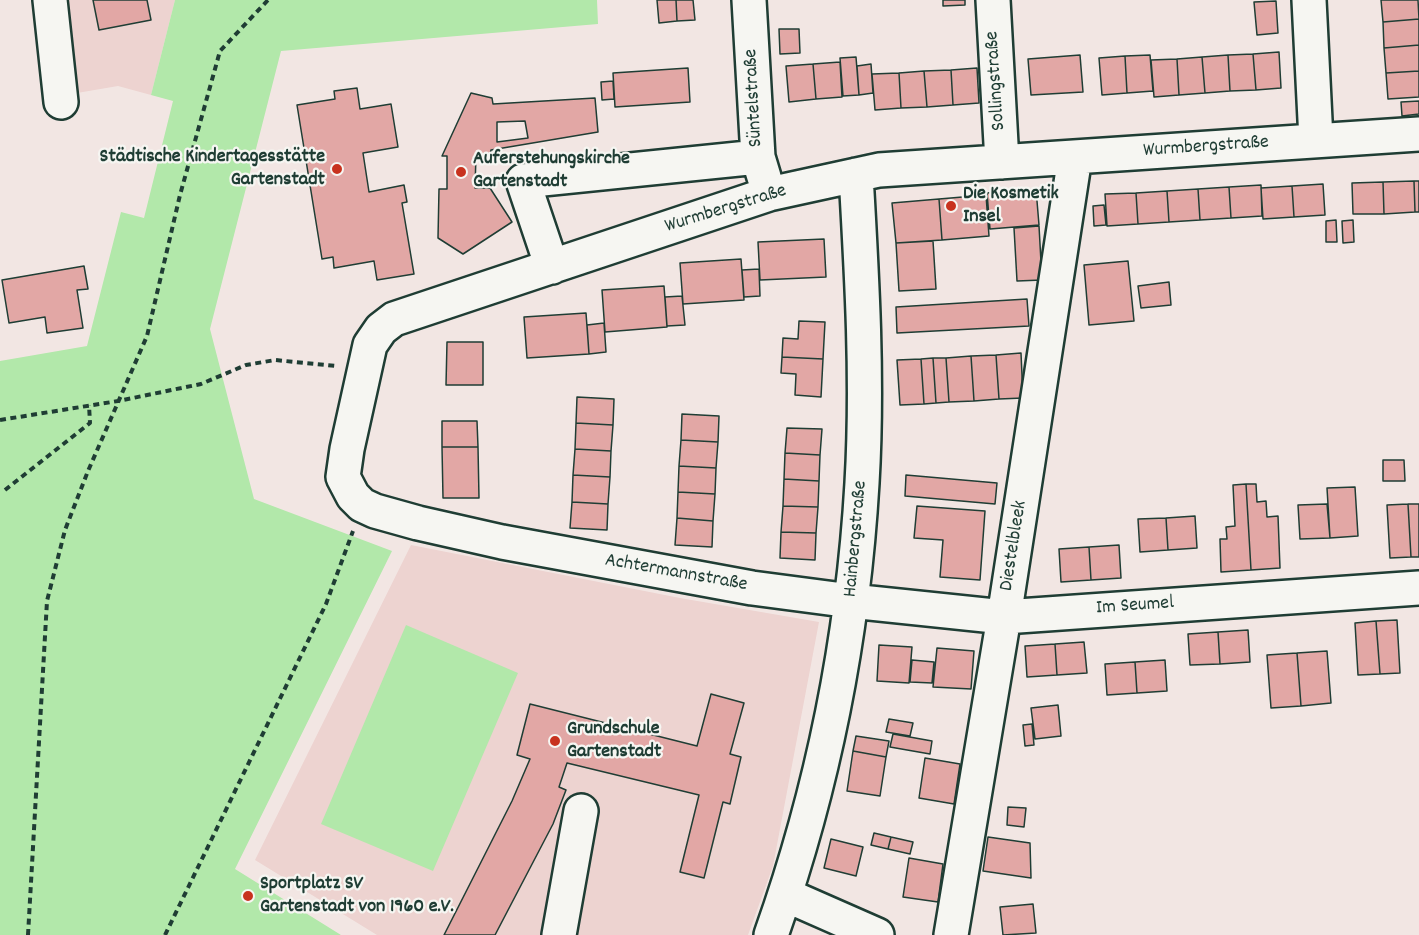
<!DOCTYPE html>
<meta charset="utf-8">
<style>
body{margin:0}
canvas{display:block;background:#f2e6e3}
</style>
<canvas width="1419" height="935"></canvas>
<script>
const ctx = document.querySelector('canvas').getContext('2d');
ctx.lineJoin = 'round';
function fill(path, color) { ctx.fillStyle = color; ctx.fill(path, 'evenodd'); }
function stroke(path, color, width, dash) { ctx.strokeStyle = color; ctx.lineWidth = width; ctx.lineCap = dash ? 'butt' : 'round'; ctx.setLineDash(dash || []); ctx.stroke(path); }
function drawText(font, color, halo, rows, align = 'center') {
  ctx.font = font + ' Dekko,sans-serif'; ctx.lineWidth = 4.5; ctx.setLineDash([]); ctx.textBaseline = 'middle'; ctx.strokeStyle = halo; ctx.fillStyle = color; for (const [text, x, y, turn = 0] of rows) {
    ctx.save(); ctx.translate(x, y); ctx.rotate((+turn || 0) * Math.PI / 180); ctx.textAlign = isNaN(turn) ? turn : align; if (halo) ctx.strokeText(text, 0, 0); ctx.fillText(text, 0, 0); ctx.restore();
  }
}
fill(new Path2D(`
 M68,0h107l-24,95 -33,-9 -41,7z
 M411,545l269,53 139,24 -46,244 -25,69h-371l-122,-75z`), '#edd3d0');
fill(new Path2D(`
 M175,0h422l1,24 -317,27 -71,278 44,170 138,52 -157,318 106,66h-341v-574l87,-15 34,-134 23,6 29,-117 -22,-6z
 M406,625l112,48 -85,198 -112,-47z`), '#b2e8aa');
const building = new Path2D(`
 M93,0h54l4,20 -52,10z
 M657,0h19l1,21 -18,2z
 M676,0h17l2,20 -18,1z
 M943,0h22v5l-22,1z
 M1381,0h37l1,19 -36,3z
 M1276,1l2,32 -21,2 -3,-33z
 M1419,19v26l-35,3 -1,-26z
 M779,29h20l1,24 -20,1z
 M1419,45v26l-33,2 -2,-25z
 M1279,52l2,36 -25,2 -3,-36z
 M1253,54l3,36 -26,1 -2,-36z
 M1080,55l3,37 -52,3 -3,-36z
 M1150,55l3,36 -26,2 -2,-37z
 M1228,55l2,36 -25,2 -3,-36z
 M1125,56l2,37 -25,2 -3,-37z
 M856,57l3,38 -16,1 -3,-38z
 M1202,57l3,36 -26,2 -2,-36z
 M1177,59l2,36 -25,2 -3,-37z
 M840,62l2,35 -26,2 -3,-35z
 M813,64l3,35 -27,3 -3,-36z
 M871,64l2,29 -14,2 -2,-29z
 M688,68l2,34 -75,5 -2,-34z
 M977,68l2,35 -26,2 -2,-35z
 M951,70l2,35 -26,2 -3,-36z
 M924,71l3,36 -26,1 -2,-35z
 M1419,71v26l-31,2 -2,-26z
 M899,73l2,35 -26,2 -3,-36z
 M613,81l1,18 -12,1 -1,-18z
 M357,88l3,21 31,-5 7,43 -35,6 6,39 35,-7 3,17 -5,1 12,71 -37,6 -3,-19 -40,7 -1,-11 -11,2 -25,-154 38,-6 -1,-8z
 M471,93l21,5 1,6 102,-6 3,34 -107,18 -1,5h-14l-1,33h15l22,34 -49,32 -25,-16 1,-49h8v-33h-5zM525,121l3,17 -31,4v-20z
 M1419,101v13l-17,2 -1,-14z
 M1414,181l1,31 -31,2 -1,-32z
 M1414,181h5v31h-4z
 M1383,182l1,32h-31l-1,-31z
 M1323,184l2,31 -31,2 -2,-31z
 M1261,185l1,31 -31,2 -2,-31z
 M1292,186l2,31 -31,2 -2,-31z
 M1229,187l2,31 -31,2 -2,-31z
 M1036,189l3,36 -49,4 -3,-36z
 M1198,189l2,31 -31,2 -2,-31z
 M1167,191l2,31 -31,2 -2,-31z
 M1136,193l2,31 -31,2 -2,-32z
 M986,195l3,41 -47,4 -3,-41z
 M939,199l3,41 -46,3 -4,-40z
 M1104,205l2,20 -12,1 -1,-20z
 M1336,220l1,22h-11v-21z
 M1353,220l1,22 -11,1 -1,-22z
 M1039,226l3,54 -25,1 -3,-53z
 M824,239l2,38 -66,3 -2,-38z
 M933,241l3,48 -37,2 -3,-48z
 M741,259l3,41 -61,4 -3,-41z
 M1128,261l6,60 -45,4 -5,-60z
 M84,266l4,23 -11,1 6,38 -36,5 -2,-16 -36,6 -7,-43z
 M759,269l1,27 -16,1 -2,-27z
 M1169,282l2,23 -30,3 -3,-22z
 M664,286l3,41 -62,5 -3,-42z
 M682,296l3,29 -18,1 -2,-29z
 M1027,299l2,27 -132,7 -1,-26z
 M586,313l3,41 -62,4 -3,-41z
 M799,321l26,1 -2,37 -41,-2 1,-19 15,1z
 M604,323l2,29 -17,2 -2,-29z
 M447,342h36v43h-37z
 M1021,353l2,45 -24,1 -3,-44z
 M996,355l3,44 -25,2 -3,-45z
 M971,356l3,45 -25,1 -3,-44z
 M782,357l41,2 -2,38 -26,-2 1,-21 -15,-1z
 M933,358h13l3,44 -13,1z
 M933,358l3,45 -12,1 -3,-45z
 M921,359l3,45 -24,1 -3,-45z
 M577,397l37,2 -1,26 -37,-2z
 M682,414l37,2 -1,26 -37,-2z
 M442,421h35l1,26h-36z
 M576,423l37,2 -2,26 -36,-2z
 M787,428l35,1 -2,26 -35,-2z
 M681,440l37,2 -2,26 -37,-2z
 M442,447h36l1,51h-36z
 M575,449l36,2 -1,26 -37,-2z
 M785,453l35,2 -1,26 -35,-2z
 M1383,460h21l1,21h-22z
 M679,466l37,2 -1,26 -37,-2z
 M573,475l37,2 -2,27 -36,-2z
 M906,475l91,8 -2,21 -90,-8z
 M784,479l35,2 -1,26 -35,-1z
 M1246,484l5,86 -30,2 -1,-33h7l-1,-12 9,-1 -2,-41z
 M1246,484h10l1,18 9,-1 1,16 11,-1 2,52 -29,2z
 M1355,487l3,49 -28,2 -3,-50z
 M678,492l37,2 -2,27 -36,-3z
 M572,502l36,2 -1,26 -37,-2z
 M1327,504l3,34 -30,1 -2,-34z
 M1408,504l3,53 -21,1 -3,-53z
 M1408,504h11v53h-8z
 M783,506l35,1 -2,26 -35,-1z
 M917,506l68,5 -5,69 -40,-3 3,-37 -29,-2z
 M1195,516l2,32 -29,2 -2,-32z
 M677,518l36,3 -1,26 -37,-2z
 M1166,518l2,32 -28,2 -2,-33z
 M781,532l35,1 -1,27 -35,-2z
 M1119,545l2,33 -30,2 -2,-33z
 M1089,547l2,33 -30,2 -2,-33z
 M1397,620l3,53 -20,1 -4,-53z
 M1376,621l4,53 -22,1 -3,-52z
 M1248,630l2,32 -30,2 -2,-32z
 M1218,632l2,32 -30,1 -2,-31z
 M1084,642l3,31 -30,2 -2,-31z
 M1055,644l2,31 -30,2 -2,-31z
 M879,645l33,2 -3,36 -32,-2z
 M937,648l37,3 -3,38 -38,-2z
 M1327,651l4,52 -30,3 -4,-53z
 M1297,653l4,53 -30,2 -4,-53z
 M912,660l22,2 -2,21 -22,-1z
 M1165,660l2,31 -30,2 -2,-31z
 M1135,662l2,31 -30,2 -2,-31z
 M711,694l33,9 -14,51 11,3 -11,47 -7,-2 -19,76 -24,-6 19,-77 -132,-32 -8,24 7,3 -13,34 -58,111h-51l68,-134 18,-42 -13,-4 13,-51 167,42z
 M1058,705l3,31 -26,3 -4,-31z
 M889,719l24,4 -3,13 -24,-4z
 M1032,724l2,21 -9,1 -2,-21z
 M893,734l39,7 -2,13 -40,-7z
 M856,736l33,5 -3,16 -33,-6z
 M853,751l33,6 -6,39 -33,-5z
 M925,758l35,6 -6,40 -35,-6z
 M1008,807l18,1 -2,19 -17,-2z
 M874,833l17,4 -3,12 -17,-4z
 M891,837l22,5 -3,12 -22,-5z
 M988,837l42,6 1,35 -48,-7z
 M831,839l32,8 -7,29 -32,-8z
 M909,858l34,6 -5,38 -35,-5z
 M1033,904l3,29 -33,2 -3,-28z`);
fill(building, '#e2a7a5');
stroke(building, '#1f3d34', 1.5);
const minor = new Path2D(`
 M50,0l11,102
 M749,0l9,157 6,20
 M993,0l9,162
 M1309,0l7,140
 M1419,134l-540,36 -110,24 -375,125 -13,10 -11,16 -23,104 -4,28 10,19 9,9 13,6 43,12 84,19 250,46 99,13 153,16 415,-29
 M552,267l-29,-86 235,-24
 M786,895l91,40
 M559,935l22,-124
 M771,935c52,-146 82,-297 91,-452 6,-102 0,-205 -6,-308
 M951,935l53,-318 71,-460`);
stroke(minor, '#1f3d34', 38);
stroke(new Path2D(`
 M0,420l118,-19 83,-17 45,-19 29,-5 61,6
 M5,490l85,-67 -1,-18
 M28,935l19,-334 18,-71 23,-59 59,-135 33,-141 40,-144 48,-51
 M165,935l161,-331 27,-73`), '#1f3d34', 4, [6, 4.5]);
stroke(minor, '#f6f6f2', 33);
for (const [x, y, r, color] of [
 [337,169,6,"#c8321e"],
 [461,172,6,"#c8321e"],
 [951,206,6,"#c8321e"],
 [555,741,6,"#c8321e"],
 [248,896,6,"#c8321e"]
]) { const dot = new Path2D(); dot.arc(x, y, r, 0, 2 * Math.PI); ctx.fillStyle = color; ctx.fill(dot); stroke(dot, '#f6f6f2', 2); }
drawText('20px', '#1f3d34', '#f6f6f2', [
 ["Sollingstraße",997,81,-94],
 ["Süntelstraße",755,98,-93],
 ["Wurmbergstraße",1206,148,-4],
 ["Wurmbergstraße",726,210,-17],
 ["Hainbergstraße",857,539,-85],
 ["Diestelbleek",1015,546,-81],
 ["Achtermannstraße",676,574,10],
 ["Im Seumel",1135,607,-4]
]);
drawText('bold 20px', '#1f3d34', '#f6f6f2', [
 ["Städtische Kindertagesstätte",325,158,"right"],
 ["Gartenstadt",325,181,"right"],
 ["Auferstehungskirche",473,160],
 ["Gartenstadt",473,183],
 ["Die Kosmetik",963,195],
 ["Insel",963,218],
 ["Grundschule",567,730],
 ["Gartenstadt",567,753],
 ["Sportplatz SV",260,885],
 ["Gartenstadt von 1960 e.V.",260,908]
], 'left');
</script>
